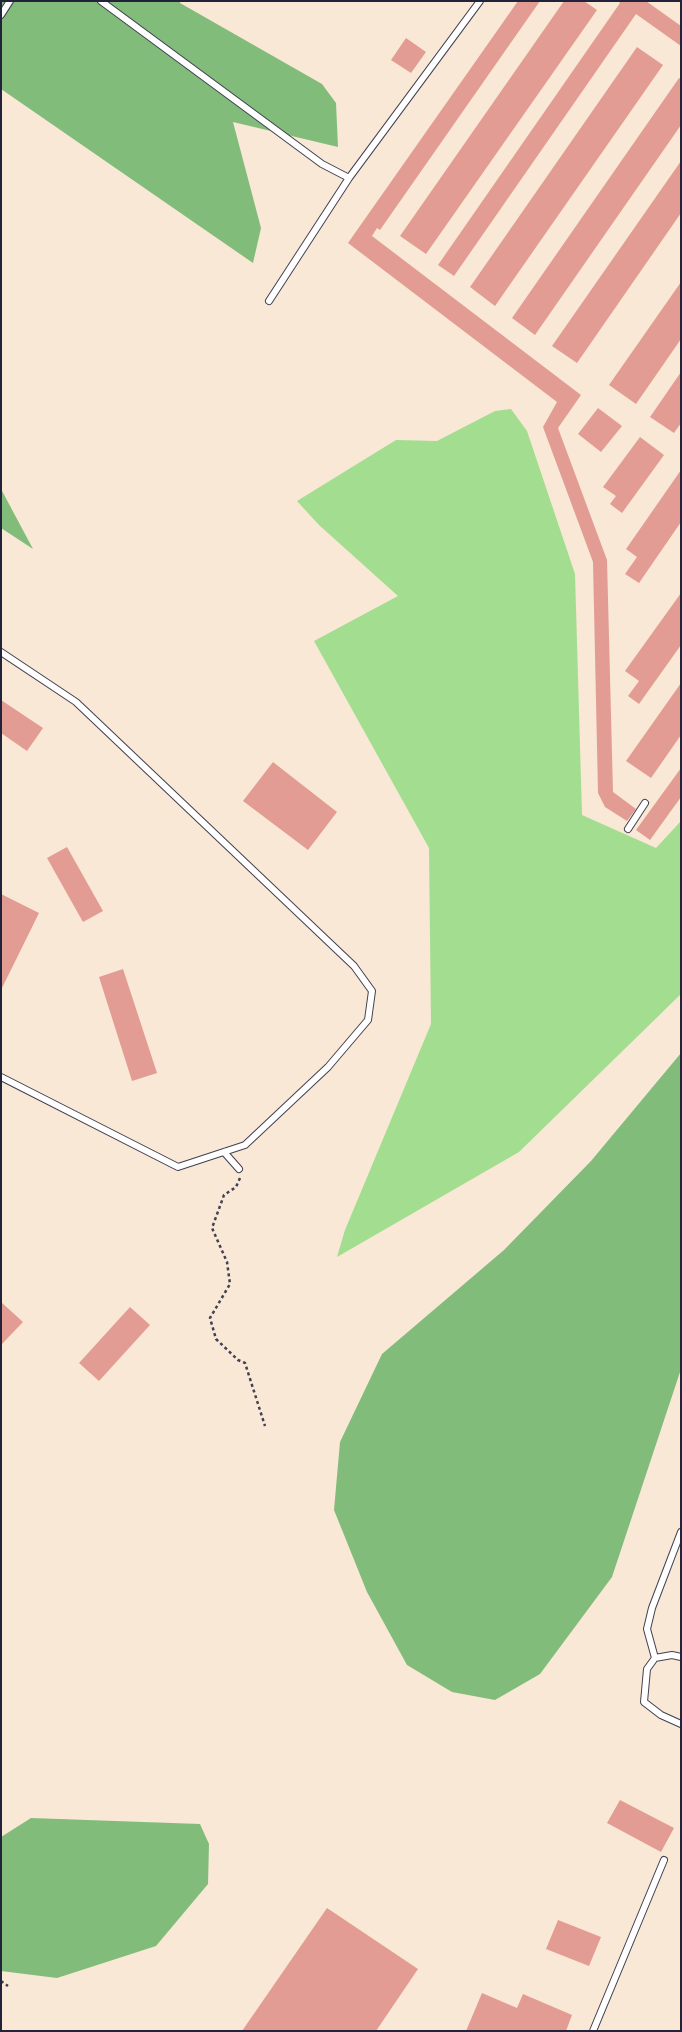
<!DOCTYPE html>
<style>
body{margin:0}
#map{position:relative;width:682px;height:2032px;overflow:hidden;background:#f8e8d5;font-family:"Playpen Sans",sans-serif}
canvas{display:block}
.frame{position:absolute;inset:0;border:2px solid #22223b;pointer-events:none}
</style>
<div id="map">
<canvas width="682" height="2032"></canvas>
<div class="frame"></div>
</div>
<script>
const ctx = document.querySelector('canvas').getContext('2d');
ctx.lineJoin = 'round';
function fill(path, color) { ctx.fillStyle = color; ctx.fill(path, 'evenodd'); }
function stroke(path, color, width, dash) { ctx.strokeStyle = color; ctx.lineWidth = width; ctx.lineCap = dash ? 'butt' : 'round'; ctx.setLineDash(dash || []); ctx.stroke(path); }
fill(new Path2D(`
 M511,409l16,22 48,143 7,241 74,33 25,-27v173l-162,158 -182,105 8,-27 86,-206 -2,-176 -115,-207 84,-45 -79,-71 -22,-24 99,-61 41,1 58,-30z`), '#a3dd90');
fill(new Path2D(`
 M1,1h179v2l142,81 14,19 2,44 -105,-25 28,106 -8,35 -252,-174z
 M1,489l32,60 -32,-21z
 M681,1053v316l-69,208 -72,97 -45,26 -43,-8 -45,-27 -40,-73 -33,-82 6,-68 42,-88 122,-104 87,-89z
 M31,1818l169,6 9,20 -1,40 -52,62 -99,32 -56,-7v-134z`), '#82bc7a');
fill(new Path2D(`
 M518,1h22l-160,229 -3,-2 -5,8 209,159 -23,33 49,132 6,232 23,17 -9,12 -22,-14 -7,-14 -5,-231 -50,-135 14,-25 -209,-159z
 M564,1h20l13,9 -171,244 -26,-18z
 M618,1h28l35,25v20l-45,-32 -182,262 -16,-11 182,-262z
 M406,38l20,14 -15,21 -20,-13z
 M637,47l26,18 -168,241 -25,-19z
 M679,78l2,1v46l-146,210 -23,-17z
 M681,161v52l-104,150 -25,-17z
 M681,282v57l-45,65 -27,-19z
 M681,372v51l-7,10 -24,-16z
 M598,408l24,18 -21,26 -23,-18z
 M640,437l24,18 -42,58 -12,-9 6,-8 -13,-9z
 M681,470v52l-42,61 -14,-9 12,-17 -11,-8z
 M681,593v52l-42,59 -11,-8 11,-15 -14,-10z
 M681,683v52l-30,43 -25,-17z
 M1,700l42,28 -16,23 -26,-18z
 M273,762l64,50 -29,38 -65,-49z
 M681,768v29l-31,43 -14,-10z
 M67,847l36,64 -20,11 -36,-64z
 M1,894l38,19 -38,77z
 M123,969l34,104 -25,8 -33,-104z
 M1,1302l22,20 -21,22 -1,-1z
 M130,1307l20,18 -51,56 -20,-18z
 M620,1800l54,28 -13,24 -54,-29z
 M327,1908l91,61 -42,62h-134z
 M558,1920l43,17 -12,29 -43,-17z
 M482,1993l35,15 6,-14 49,21 -6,16h-100z`), '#e39c94');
const lane = new Path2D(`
 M101,1l221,163 27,14
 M1,15l9,-14
 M269,301l80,-123 131,-177
 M1,652l75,50 278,264 18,25 -4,29 -40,47 -83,78 -67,22 -177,-90
 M628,829l17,-26
 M224,1152l15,17
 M681,1657l-9,-2 -17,3 -8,11 -3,33 17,13 20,9
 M655,1658l-8,-29 5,-21 29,-76
 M593,2031l71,-171`);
stroke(lane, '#424052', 8);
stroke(new Path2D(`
 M240,1178l-4,9 -12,8 -12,33 15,34 3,22 -20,34 6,21 22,21 7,3 20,63
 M1,1981l7,5`), '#424052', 2.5, [3, 3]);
stroke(lane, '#fff', 6);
</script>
